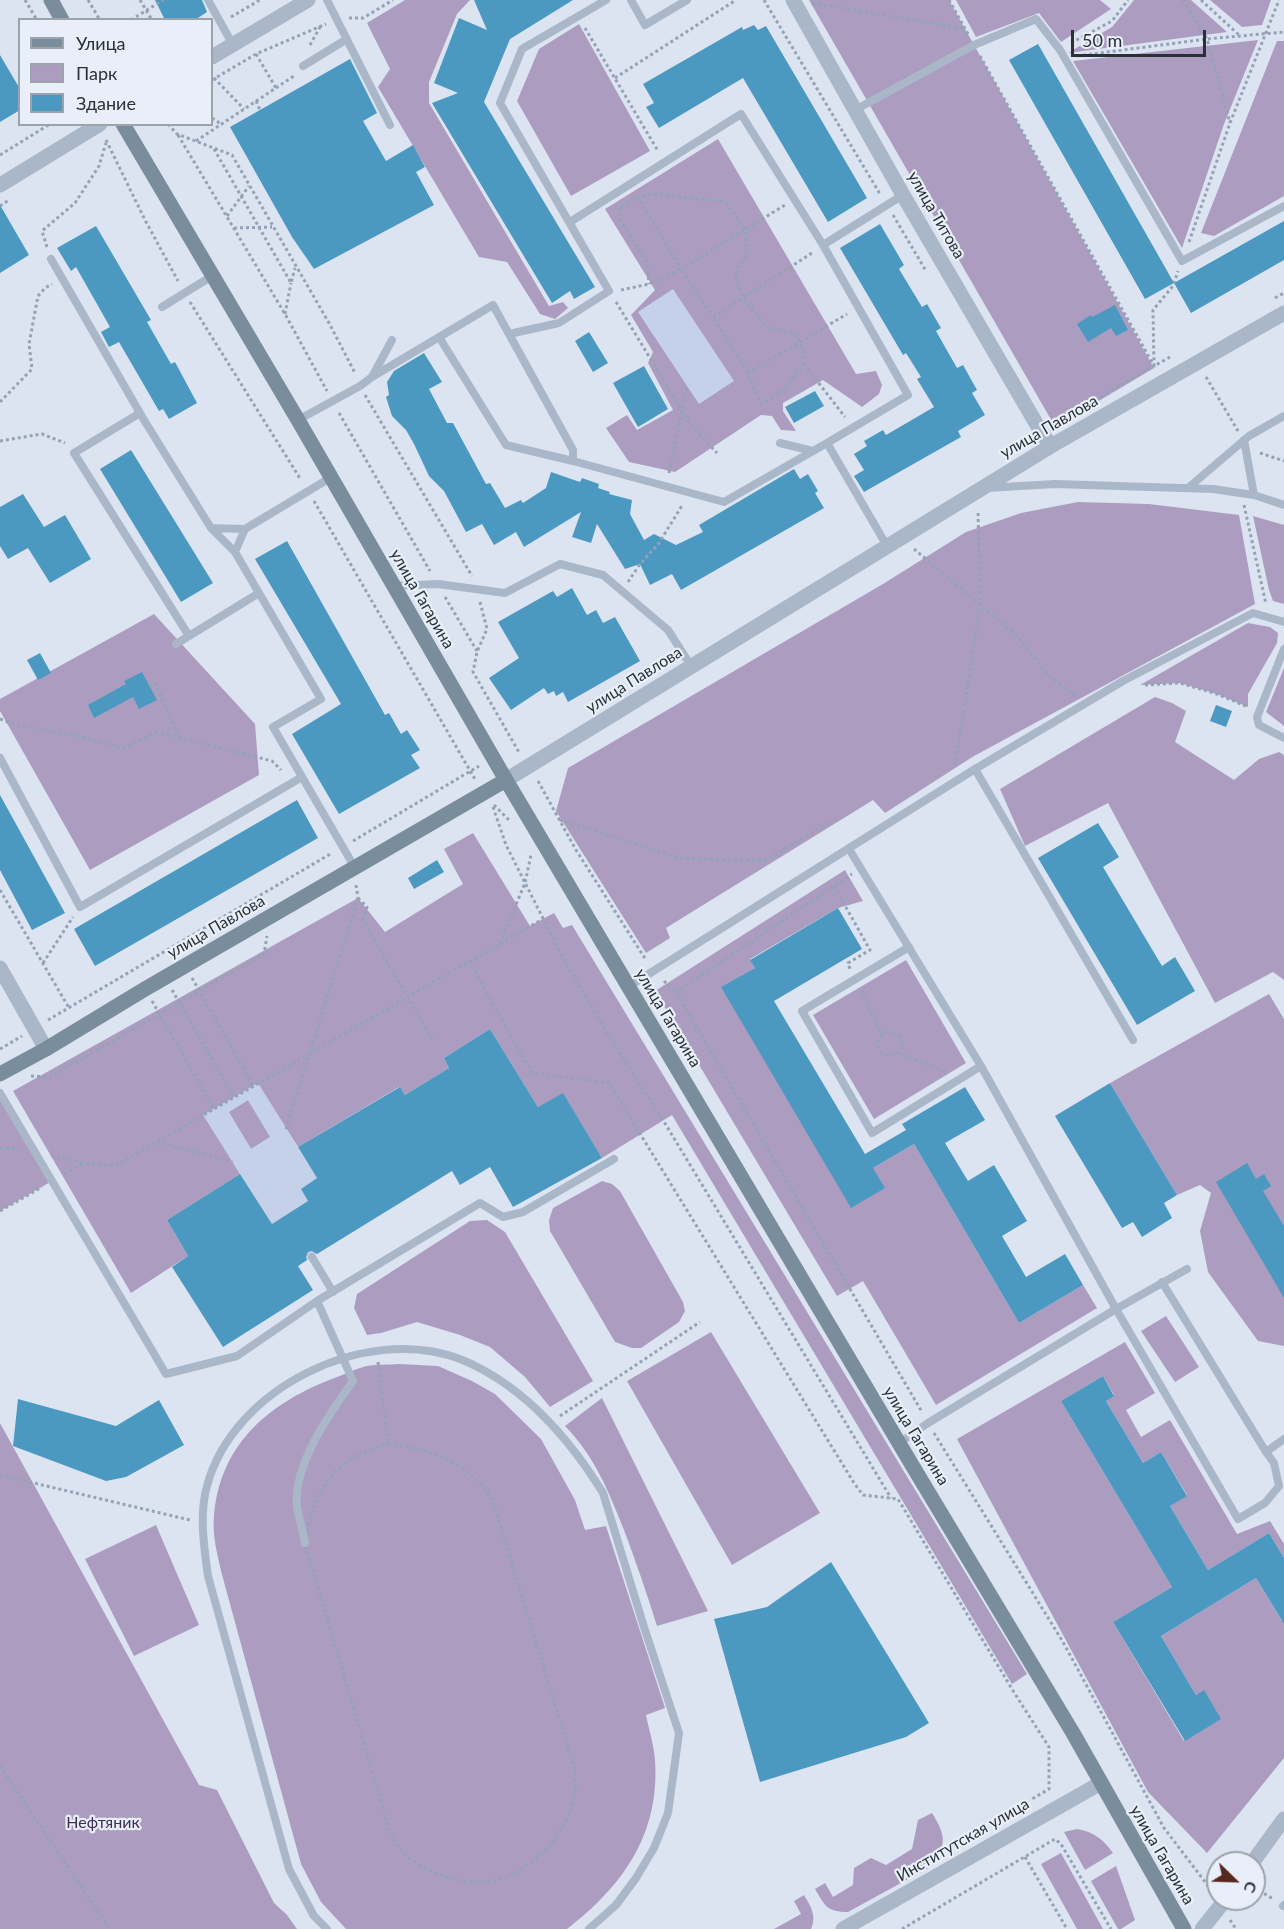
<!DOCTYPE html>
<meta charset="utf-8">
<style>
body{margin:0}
#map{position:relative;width:1284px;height:1929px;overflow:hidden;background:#dde4f1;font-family:Lato,sans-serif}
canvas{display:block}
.legend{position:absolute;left:18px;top:18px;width:195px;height:108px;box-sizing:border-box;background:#e9eff9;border:2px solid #9ca3ab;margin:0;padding:8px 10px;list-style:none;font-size:18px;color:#293136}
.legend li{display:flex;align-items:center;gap:12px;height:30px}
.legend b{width:30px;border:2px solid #9ca3ab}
.north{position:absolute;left:1206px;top:1851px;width:60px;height:60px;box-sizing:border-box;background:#e9eff9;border:2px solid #9ca3ab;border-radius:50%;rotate:113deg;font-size:16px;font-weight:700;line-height:24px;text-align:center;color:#293136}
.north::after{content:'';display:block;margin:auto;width:21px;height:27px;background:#562820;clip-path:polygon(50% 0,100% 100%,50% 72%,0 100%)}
.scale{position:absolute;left:1071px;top:30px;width:135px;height:27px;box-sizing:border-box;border:3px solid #293136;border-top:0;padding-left:8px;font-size:18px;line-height:21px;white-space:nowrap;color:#293136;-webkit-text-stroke:4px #e9eff9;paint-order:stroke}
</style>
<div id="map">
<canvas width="1284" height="1929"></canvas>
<ul class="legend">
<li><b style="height:8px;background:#7a8d9c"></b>Улица</li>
<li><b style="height:16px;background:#ac9dc0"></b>Парк</li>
<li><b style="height:16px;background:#4b99c1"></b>Здание</li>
</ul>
<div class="north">С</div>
<div class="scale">50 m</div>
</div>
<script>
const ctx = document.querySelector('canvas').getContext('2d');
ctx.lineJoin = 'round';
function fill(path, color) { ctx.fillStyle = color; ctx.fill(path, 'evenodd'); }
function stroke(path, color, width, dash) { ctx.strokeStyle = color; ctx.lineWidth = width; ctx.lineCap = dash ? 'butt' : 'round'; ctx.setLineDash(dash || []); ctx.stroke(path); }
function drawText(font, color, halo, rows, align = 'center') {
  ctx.font = font + ' Lato,sans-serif'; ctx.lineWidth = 4.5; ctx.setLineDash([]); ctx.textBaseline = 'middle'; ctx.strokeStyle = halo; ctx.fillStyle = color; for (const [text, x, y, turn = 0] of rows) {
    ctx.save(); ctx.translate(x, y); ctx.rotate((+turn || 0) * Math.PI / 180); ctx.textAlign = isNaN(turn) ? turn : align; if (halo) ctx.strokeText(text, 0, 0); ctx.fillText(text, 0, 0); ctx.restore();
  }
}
fill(new Path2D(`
 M405,0h65l-13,14 -28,68v21l120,203 14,-4 5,6 -13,11 -15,-5 -33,-52 -28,-5 -101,-170 12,-18 -23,-46z
 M809,0h140l205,368 -97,58 -4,-3z
 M956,0h144l11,9 -50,33 -22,-29 -63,24z
 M1134,0h57l36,32 -159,21 44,-26z
 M1210,0h61l-9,25 -20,2z
 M579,24l71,127 -79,45 -54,-95 22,-52z
 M1258,40l-34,84 -42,124 -109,-187z
 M1277,41h7v155l-70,40 -13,-3z
 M718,139l138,235 20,-3 6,14 -3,9 -17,13 -39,-27 -40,23v8l13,20 -15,-1 -9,-14 -11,-1 -86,57 -46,-10 -23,-34 21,-13 10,15 36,-20 -25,-47 5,-11 -22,-37 24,-25 -50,-81z
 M1078,502l71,2 90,11 16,89 -281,152 -89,57 -12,-13 -207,128 4,10 -24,15 -90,-142 12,-43 315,-184 83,-52 55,-19z
 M1253,516l31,9v79l-11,-3 -4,-11z
 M154,614l101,110 4,51 -169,95 -90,-159v-12z
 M1248,623l22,4 8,6 -1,10 -29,51v13l-31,-13 -37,-11 -40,2z
 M1284,668v58l-18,-14z
 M1155,697l17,6 14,8 -11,31 59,38 25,-21 20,-7 5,3v225l-11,-8 -58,31 -107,-200 -83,43 -25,-57z
 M473,833l57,93 24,-13 9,15 9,-3 455,749 -15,10 -340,-569 -70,43 -39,-64 -25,13 -48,-78 -46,29 5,10 -44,27 -6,-8 -101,60 -40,-63 -54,31 36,59 -73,46 21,36 -57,37 -118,-202 345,-193 27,34 78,-48 -19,-35z
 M845,870l18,31 -25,7 -88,51 5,9 -33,19 151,181 41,-24 105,179 64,-38 14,23 -161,97 -73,-124 -26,15 -182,-305z
 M906,960l60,103 -92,56 -61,-104z
 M1269,994l15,25v327l-26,-5 -50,-69 -8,-41 11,-38 -11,-8 -23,10 -67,-112z
 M0,1093l52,88 -52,30z
 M248,1100l23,37 -20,12 -23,-37z
 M602,1181l10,3 8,7 63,111 2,9 -6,11 -38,26h-9l-17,-6 -65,-111 -1,-11 4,-12z
 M487,1220l18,12 88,149 -43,26 -25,-30 -35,-30 -30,-12 -43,-13 -36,11 -14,2 -13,-27 3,-14 113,-73z
 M1166,1316l33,51 -24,15 -34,-51z
 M711,1332l109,181 -88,52 -105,-184z
 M1125,1342l30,51 -29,17 15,27 29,-17 67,114 33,-13 14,23v14l-15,-25 -61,37 -38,-64 17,-11 -26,-43 -18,11 -37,-62 8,-6 -11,-19 -42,25 111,186 -59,35 71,119 19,-50 -7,4 -35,-59 95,-58 26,43 2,-1v138l-77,95 -59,-61 -191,-353z
 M399,1364l39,2 34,15 23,13 46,45 34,61 10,30 21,-4 59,182 -19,7c3,15 8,30 9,45 5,74 -32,126 -88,169h-221l-25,-27 -20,-38 -80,-293c-4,-18 -9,-37 -7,-55 6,-74 58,-115 123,-139 9,-3 20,-9 30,-11 10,-2 22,-1 32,-2z
 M602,1398l105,211 1,2 -51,15c-10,-32 -21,-64 -33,-96 -16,-40 -29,-73 -59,-104z
 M0,1423l199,362 18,5 57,113 13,12 10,14h-297z
 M156,1525l43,100 -65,31 -49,-97z
 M932,1813c13,21 16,31 0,53l-84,46c-21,0 -23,-6 -33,-23l10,-6 8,14 20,-12 1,-17 17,-10 15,7 26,-16 6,-29z
 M1077,1829c17,3 26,10 36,24l-28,17 -21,-38z
 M1061,1853l42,76h-26l-36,-65z
 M1116,1866l19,54 -14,9h-3l-27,-48z
 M804,1895c7,12 13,21 7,34h-37l27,-15 -7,-13z`), '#ac9dc0');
fill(new Path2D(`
 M673,289l61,92 -35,23 -61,-92z
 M258,1083l59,95 -16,11 7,12 -8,5 26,42 -28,18 -95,-151zM248,1100l22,37 -19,12 -22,-37z`), '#c4d1e9');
fill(new Path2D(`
 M155,0h47l5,12 -12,8h-30z
 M474,0h99l-63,39 -26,63 111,185 -21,12 -4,-8 -18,12 -120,-200 26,-10 -24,-10 25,-65 28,12z
 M754,25l4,5 8,-4 101,172 -39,24 -85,-144 -84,50 -13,-21 8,-4 -11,-19 99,-57 1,3z
 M1038,44l136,239 -29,16 -136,-239z
 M0,55l20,34v21l-20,12z
 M350,59l27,54 -14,8 23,40 27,-16 12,22 -9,5 18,33 -120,64 -22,-32 -62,-110z
 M0,205l29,50 -29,18z
 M1284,221v39l-93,53 -17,-30z
 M880,224l24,41 -5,4 23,38 5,-3 14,24 -5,3 21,37 6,-3 14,25 -5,3 13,22 -27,16 3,6 -97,55 -10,-16 10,-6 -10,-16 13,-8 -3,-5 19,-11 3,5 48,-28 -17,-28 4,-2 -15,-24 -3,2 -63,-107z
 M96,226l55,94 -4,2 24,42 4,-2 22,41 -28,16 -6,-10 -4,2 -40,-69 -10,5 -8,-15 9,-5 -34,-60 -5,4 -14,-23z
 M1115,305l13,25 -12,6 -5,-8 -23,14 -11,-18 14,-9 1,2z
 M589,332l19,31 -15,9 -18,-31z
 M424,353l18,29 -13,7 18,34h6l33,61 4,-1 15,25 16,-8 2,3 23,-15 5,-16 29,10 2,-4 17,6 -1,4 12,4 -1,2 23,6 -2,14 14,26 10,-6 22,11 27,-13 -4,-7 95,-56 6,10 8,-5 10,17 -3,2 9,15 -143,82 -9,-16 -22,11 -10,-21 -15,5 -28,-45 -6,19 -19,-6 9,-25 -57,35 -8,-15 -22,13 -12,-21 -16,8 -22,-41 -15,-15 -15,-32 -8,-14 -14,-14 -6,-19 3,-2 -2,-13 7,-11z
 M644,366l24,43 -30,18 -25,-44z
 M815,391l9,15 -30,17 -9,-16z
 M131,450l82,133 -32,19 -81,-133z
 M23,494l21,33 21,-12 26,44 -41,24 -22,-35 -20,11 -8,-13v-39z
 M287,541l98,174 4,-2 12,21 6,-4 13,20 -9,5 9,13 -81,46 -47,-80 49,-30 -86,-145z
 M572,588l15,27 9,-5 7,13 12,-6 25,44 -72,41 -5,-10 -7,4 -2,-5 -6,3 -4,-6 -33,22 -22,-32 30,-20 -21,-36 55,-31 4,6z
 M40,653l11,20 -13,7 -11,-20z
 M142,672l15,28 -18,9 -6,-12 -39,21 -6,-13 38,-21 -2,-3z
 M1216,705l16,6 -6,16 -16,-6z
 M0,795l65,118 -33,17 -32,-60z
 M297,800l21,38 -223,128 -21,-37z
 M1098,823l21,34 -16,10 59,99 13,-9 20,34 -58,34 -99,-167z
 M437,860l7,12 -30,17 -6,-11z
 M838,908l24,41 -88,52 91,153 41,-24 -4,-6 63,-37 20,33 -40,23 23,38 26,-16 33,56 -25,15 24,41 39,-23 18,31 -64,38 -105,-179 -41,24 12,20 -34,20 -130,-221 34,-19 -5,-8z
 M490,1029l48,78 25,-14 39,65 -89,49 -23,-40 -30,18 -8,-14 -135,83 -5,-3 -4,1 -2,5 1,3 -9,6 15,24 -90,57 -51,-80 16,-11 -21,-36 73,-46 32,50 36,-23 -7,-12 16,-11 -19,-31 102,-60 5,8 44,-27 -5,-10z
 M1110,1083l67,112 -13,8 8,15 -30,19 -9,-15 -11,6 -67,-112z
 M1247,1163l9,16 8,-5 7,12 -8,5 21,35v72l-68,-116z
 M1103,1376l11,20 -8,5 37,62 18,-11 26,44 -17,10 38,64 61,-37 15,25v66l-28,-46 -95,58 35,59 8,-5 17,29 -36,22 -72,-119 59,-35 -111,-186z
 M18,1399l98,27 43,-26 25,45 -58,32 -20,4 -93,-35z
 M831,1562l98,161 -23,14 -146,45 -46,-163 53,-12z`), '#4b99c1');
stroke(new Path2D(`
 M25,0l12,20
 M88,0l12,20
 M140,0l12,20
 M764,0l116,194
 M949,0l19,34
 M1183,0l24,39 23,84
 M1201,0l38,35
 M812,3l153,26
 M231,17l29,-17
 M349,18h14l30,-18
 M131,20l32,-20
 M585,28l73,123
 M1071,43l41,-22 16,-21
 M310,45l10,-18
 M256,54l20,34
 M980,56l174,310 -100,57
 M1077,56l130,-17 77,-7
 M214,78l30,31
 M615,78l121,-78
 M212,80l44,-26 70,-30
 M256,101l4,9
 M212,118l9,6
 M168,124l9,10 55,21 97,168 26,50
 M178,135l107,179 42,77
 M106,140l39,80 33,61
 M196,141l98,-65
 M214,149l77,134 4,-15
 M0,155l50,-31
 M637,196l44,73 104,-64
 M0,206l9,-6
 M621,207l17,-10 16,-3 71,8 20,27 2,25 -12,19 8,24 23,30 31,8 7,17v12l-23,28 -20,12 -13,-31 -35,-56 99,-64
 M621,207l-1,13 27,42 2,22
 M893,215l33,56
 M227,216l22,-30
 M234,228l38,-1
 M1189,242l41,-119 49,-123
 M47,247l-5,-16 33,-28 24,-37 7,-23
 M621,290l28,-6 32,-15 32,48
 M1275,298l9,-5
 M190,302l111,178
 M616,302l74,122 27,29
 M285,314l6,-31
 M1170,357l-16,9 -1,-56 20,-24 5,-15
 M804,364l41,53
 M748,373l99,-59
 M1206,377l32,54
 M365,395l107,181
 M0,402l32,-33 -3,-25 9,-48 7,-8 7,-4
 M339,413l91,158
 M0,441l42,-7 23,9
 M1260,453l24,8
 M669,473l18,-87
 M314,501l162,280
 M1244,505l22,99
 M914,549l103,87 31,39 27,21
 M628,582l12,-18 19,-21 24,-39
 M445,597l32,54
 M480,602l7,27 -10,23 -4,20 47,82
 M1145,685l35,-2 37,11 31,13
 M150,687l5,-4 24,54
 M0,719l13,5 70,13 39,11 36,-16 114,29 9,9
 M955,766l25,-161 -2,-94
 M538,781l38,69 70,110
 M494,805l17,17
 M493,807l13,38 59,117 48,81 50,77 228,378
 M560,820l121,38 84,3 64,-39
 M353,841l126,-75
 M834,886l36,64 -22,13 2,6
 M0,890l69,118
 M358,898l9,9 -4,13 70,121
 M500,943l25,-60 6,-28
 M469,961l63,112 77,10 245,400 9,12 35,4 117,195 34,53v42l-17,10
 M43,963l30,-46
 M192,978l61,108
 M664,981l12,11 246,420
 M172,990l62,107
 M861,991l21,44c10,-6 17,-1 21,9l-4,9 48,19
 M676,992l176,-118
 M152,1001l62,108
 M48,1020l284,-167
 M882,1035c-6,6 -5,11 0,18l8,3 9,-3
 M0,1049l22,-13
 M31,1076l19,1 214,-123 3,-18
 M286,1129l72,-231 -2,-13
 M157,1142l76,20
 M0,1148l19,1
 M51,1155l32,8 32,3 428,-247
 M64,1174l19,-11
 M0,1211l42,-24
 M378,1362l10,82
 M560,1416l140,-94
 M934,1433l129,209 101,186 48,63
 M388,1444c47,6 75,16 104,54l83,272c0,7 1,16 0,23 -6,42 -49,87 -92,89 -17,1 -34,-3 -49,-10 -11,-5 -26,-13 -34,-23 -4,-6 -7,-13 -11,-20l-84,-286c4,-33 19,-72 53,-88 9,-5 20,-8 30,-11z
 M0,1475l190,45
 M0,1766l110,163
 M1025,1857l42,72
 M1254,1887l19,12
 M1230,1920l6,9
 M902,1929l153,-90 6,5 50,85`), '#93a3b5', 3, [3, 3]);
stroke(new Path2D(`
 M208,0l25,45
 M327,0l63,125
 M631,0l14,25 42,-25
 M303,66l44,-27
 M855,110l119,-65 62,-26 24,31 122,211 102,-55
 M570,222l171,-108 82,131 80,-50
 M823,245l85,150 -81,48
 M51,259l93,161 67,108 34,1 85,-51
 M162,307l50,-31
 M509,334l64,116v11
 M439,337l67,108 67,16 151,41 103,-59 60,103
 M372,377l20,-37
 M140,413l-66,40 115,183 70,-43
 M298,420l62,-34 12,-9 121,-72 16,29 50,-11 50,-32 -109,-188 22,-54 84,-49
 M1244,440l10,55
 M780,443l33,8
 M987,488l68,-4 158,5 41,6 30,10
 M1188,488l61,-52 35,-20
 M211,528l24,24
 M245,529l-10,23 86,147 -48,28 82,141
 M394,586l44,-2 67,9 55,-29 43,11 65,55 23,36
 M176,644l13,-8
 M1284,649l-27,68 2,8 25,13
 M0,758l80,149 222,-130
 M975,769l158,271
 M849,849l132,217 135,243 122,210 27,-16 14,-17 -5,-23 -8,-11 18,-13
 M909,947l-107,64 70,122 109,-67
 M628,987l347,-218 148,-88 130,-68 31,9
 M0,1093l166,281 71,-18 80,-55 163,-98 23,14 20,-5 91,-53
 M312,1257l21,35
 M1162,1282l104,170
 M899,1443l29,-20 188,-114 71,-40
 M305,1543c-2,-12 -6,-24 -8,-36 -4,-42 32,-93 56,-126l-36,-80
 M1283,1906l1,-1
 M327,1929l-13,-13 -25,-47 -81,-293c-4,-29 -9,-61 -1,-90 26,-98 159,-163 253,-127 62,25 109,79 143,134l41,134 35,106 -11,80 -14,35 -18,30 -20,27 -27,24`), '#a9b7c9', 8);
stroke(new Path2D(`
 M793,0l110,195 137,235 11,16
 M212,57l96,-57
 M0,185l100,-61
 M506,780l545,-334 233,-133
 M0,968l46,81
 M1252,1863l32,-44
 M843,1929l258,-146
 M1202,1929l24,-30`), '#a9b7c9', 15);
stroke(new Path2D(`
 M51,0l11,20
 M123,124l175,296 208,360 409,690 158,263 111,196
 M0,1074l46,-25 99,-60 361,-209`), '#7a8d9c', 15);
drawText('16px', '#293136', '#e9eff9', [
 ["улица Титова",936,215,60],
 ["улица Павлова",1049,427,-30],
 ["улица Гагарина",422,599,60],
 ["улица Павлова",634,680,-32],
 ["улица Павлова",216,927,-30],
 ["улица Гагарина",668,1018,59],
 ["улица Гагарина",916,1436,59],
 ["Институтская улица",963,1840,-30],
 ["улица Гагарина",1162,1855,60]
]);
drawText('16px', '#3f2d54', '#e9eff9', [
 ["Нефтяник",103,1823]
]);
</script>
